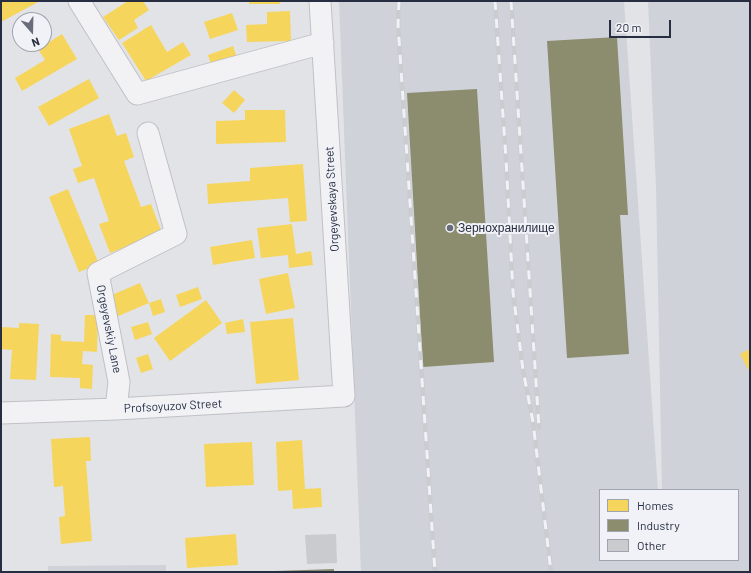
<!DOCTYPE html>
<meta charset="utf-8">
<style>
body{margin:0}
#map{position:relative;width:751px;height:573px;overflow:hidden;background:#e2e3e7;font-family:Barlow,sans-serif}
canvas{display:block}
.frame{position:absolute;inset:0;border:2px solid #282e41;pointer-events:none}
.legend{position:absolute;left:599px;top:489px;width:140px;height:72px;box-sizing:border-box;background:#f0f2f7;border:1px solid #a0a4ae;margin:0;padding:5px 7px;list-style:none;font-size:12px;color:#282e41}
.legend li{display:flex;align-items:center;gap:8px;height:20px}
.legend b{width:20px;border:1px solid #a0a4ae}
.north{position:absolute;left:12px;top:12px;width:40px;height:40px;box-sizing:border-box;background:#f0f2f7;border:1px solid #a0a4ae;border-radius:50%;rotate:160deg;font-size:11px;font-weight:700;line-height:16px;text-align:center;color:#282e41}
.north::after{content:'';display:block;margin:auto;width:14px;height:18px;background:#696d7b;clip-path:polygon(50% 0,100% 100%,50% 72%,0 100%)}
.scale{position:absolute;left:609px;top:20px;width:62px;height:18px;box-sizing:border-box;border:2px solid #282e41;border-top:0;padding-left:5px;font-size:12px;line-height:14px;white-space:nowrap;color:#282e41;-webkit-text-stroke:3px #f0f2f7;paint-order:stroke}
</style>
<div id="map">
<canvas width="751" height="573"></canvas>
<div class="frame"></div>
<ul class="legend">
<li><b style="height:11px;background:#f6d55c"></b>Homes</li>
<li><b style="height:11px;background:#8c8c6e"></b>Industry</li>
<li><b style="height:11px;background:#cacbcf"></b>Other</li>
</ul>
<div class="north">N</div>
<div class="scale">20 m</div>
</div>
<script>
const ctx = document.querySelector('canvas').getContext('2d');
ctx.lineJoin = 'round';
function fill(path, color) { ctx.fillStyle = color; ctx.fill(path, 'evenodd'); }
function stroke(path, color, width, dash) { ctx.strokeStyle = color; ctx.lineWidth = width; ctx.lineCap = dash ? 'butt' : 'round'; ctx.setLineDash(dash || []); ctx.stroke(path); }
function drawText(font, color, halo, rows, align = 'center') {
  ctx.font = font + ' Barlow,sans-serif'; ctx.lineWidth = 4; ctx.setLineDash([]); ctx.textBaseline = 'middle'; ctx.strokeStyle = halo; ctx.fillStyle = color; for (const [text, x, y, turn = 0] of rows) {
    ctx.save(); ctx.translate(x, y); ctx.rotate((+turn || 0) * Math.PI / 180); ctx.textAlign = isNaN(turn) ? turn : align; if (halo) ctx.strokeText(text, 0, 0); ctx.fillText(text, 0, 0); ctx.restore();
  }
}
fill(new Path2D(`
 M339,1h285l34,489h-58v70h138v-70h-76l-6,-302 -8,-187h102v571h-389z
 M166,565v7h-118v-6z`), '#d0d2da');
fill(new Path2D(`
 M1,1h39l-39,21z
 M128,1h15l6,9 -15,10 4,8 -19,12 -16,-23z
 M249,1h31v3h-31z
 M290,11l1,30 -44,1 -1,-17 21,-1v-12z
 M232,13l6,17 -28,9 -6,-17z
 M151,25l16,27 16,-10 8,13 -45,26 -24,-38z
 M62,34l15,25 -55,32 -7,-13 30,-18 -7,-11z
 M233,46l5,15 -25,9 -5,-15z
 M89,79l10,19 -50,28 -11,-19z
 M234,90l11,10 -11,13 -12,-10z
 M245,110h40l1,32 -70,2v-23l29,-1z
 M109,114l8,22 9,-3 8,24 -10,4 17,46 10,-3 11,29 -52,20 -11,-29 10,-3 -15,-43 -16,5 -5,-14 9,-3 -13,-37z
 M303,164l4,57 -17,1 -2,-24 -80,6 -1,-20 43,-3v-13z
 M68,189l31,75 -20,8 -30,-75z
 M292,224l4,30 15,-3 2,14 -24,3 -1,-13 -27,3 -4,-30z
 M252,240l3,18 -42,7 -3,-18z
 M288,273l7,35 -29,6 -7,-35z
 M140,283l9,20 12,-4 4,13 -12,4 -4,-13 -33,14 -9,-20z
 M198,287l4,12 -22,8 -4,-12z
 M206,300l16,23 -52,38 -16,-23z
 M85,315h13l-1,37 -14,-1 -1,13 11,1 -1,24 -12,-1v-10l-30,-1 1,-43 10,1v6l23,1z
 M293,318l6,62 -43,4 -6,-62z
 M243,319l2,13 -18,2 -2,-11z
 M148,322l4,12 -17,6 -4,-13z
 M19,323l20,1 -3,56 -26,-1 2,-29 -11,-1v-22l18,1z
 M750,349v24l-10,-19z
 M148,354l5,15 -12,4 -5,-15z
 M90,437l1,24h-5l6,80 -31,3 -2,-27 6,-1 -2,-30 -9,1 -3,-48z
 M302,440l3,49 16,-1 1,19 -29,2 -1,-19 -14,1 -2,-49z
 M252,442l2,43 -48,2 -2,-43z
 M236,534l2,31 -51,3 -2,-30z`), '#f6d55c');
fill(new Path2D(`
 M617,37l11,178h-8l9,139 -62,4 -20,-317z
 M477,89l17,273 -71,5 -16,-274z
 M334,569v3h-59v-1z`), '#8c8c6e');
fill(new Path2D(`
 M336,534l1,29 -30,1 -2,-29z`), '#cacbcf');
const minor = new Path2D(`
 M79,1l58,93 186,-51
 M116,409l3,-27 -21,-109 78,-39 -28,-101
 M1,413l115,-4 228,-13 -24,-395`);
stroke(minor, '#c0c1c5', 23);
stroke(minor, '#f2f2f4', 21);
const rail = new Path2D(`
 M399,1l-1,24 37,547
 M495,1l11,158 7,133 10,78 10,52 18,150
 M511,1l28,427`);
stroke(rail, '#cbcccf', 4.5);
stroke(rail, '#f0f2f7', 3, [9]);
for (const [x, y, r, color] of [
 [450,228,4,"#696d7b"]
]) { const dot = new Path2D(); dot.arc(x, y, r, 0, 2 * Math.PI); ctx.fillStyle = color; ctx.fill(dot); stroke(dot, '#f0f2f7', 1.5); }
drawText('12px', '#282e41', '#f0f2f7', [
 ["Orgeyevskaya Street",332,199,-93],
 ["Orgeyevskiy Lane",109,329,79],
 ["Profsoyuzov Street",173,406,-3]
]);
drawText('12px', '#282e41', '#f0f2f7', [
 ["Зернохранилище",458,228]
], 'left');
</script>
